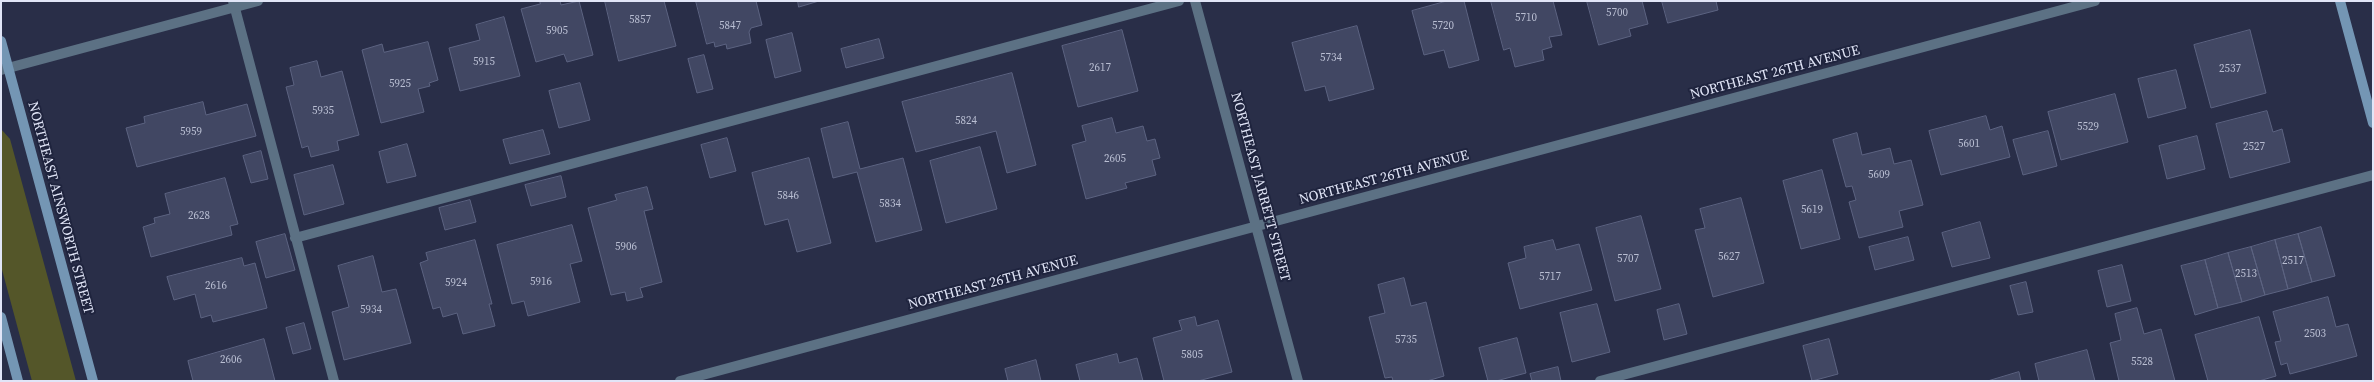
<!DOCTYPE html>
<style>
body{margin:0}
#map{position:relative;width:2374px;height:382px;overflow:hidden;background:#292e48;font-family:"Source Serif 4",serif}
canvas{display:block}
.frame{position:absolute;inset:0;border:2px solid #e1e5f7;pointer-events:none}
</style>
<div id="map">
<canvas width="2374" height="382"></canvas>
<div class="frame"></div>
</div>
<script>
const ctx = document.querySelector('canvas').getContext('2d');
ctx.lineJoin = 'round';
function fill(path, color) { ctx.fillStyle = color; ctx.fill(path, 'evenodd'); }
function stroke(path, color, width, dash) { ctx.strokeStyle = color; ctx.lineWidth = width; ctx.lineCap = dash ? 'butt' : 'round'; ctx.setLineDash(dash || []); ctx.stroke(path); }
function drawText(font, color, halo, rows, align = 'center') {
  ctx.font = font + ' "Source Serif 4",serif'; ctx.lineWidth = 4; ctx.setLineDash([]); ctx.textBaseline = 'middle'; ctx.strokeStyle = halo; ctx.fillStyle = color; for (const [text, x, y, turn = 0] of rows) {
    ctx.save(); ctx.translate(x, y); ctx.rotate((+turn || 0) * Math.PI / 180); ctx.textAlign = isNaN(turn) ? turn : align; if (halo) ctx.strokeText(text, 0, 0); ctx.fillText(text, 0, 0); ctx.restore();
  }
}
fill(new Path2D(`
 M1,129l9,10 66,242h-44l-31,-115z`), '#545629');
const building = new Path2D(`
 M540,1h20l1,4 18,-4 14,54 -26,7 -3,-8 -28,8 -15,-53 19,-5z
 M605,1h59l12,45 -57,15z
 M696,1h60l6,24 -11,3 -2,4 2,11 -24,6 -1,-5 -11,3 -1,-5 -7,2z
 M798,1h21l-20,6z
 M1447,1h17l15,59 -30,8 -5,-18 -20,5 -12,-44z
 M1491,1h62l9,34 -13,2 3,10 -10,3 2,10 -29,7 -5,-19 -6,2z
 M1587,1h55l6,23 -19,5 2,7 -32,9z
 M1662,1h54l2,9 -50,13z
 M504,17l16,59 -60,15 -11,-43 31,-8 -4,-15z
 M1357,26l17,63 -45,12 -4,-15 -20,5 -13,-48z
 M1122,30l16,61 -60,16 -16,-61z
 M2250,30l16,63 -55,15 -17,-63z
 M792,33l9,38 -26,7 -9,-38z
 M879,39l5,19 -38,10 -5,-19z
 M428,42l10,38 -9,3 1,3 -12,3 6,23 -43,11 -19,-73 20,-6 2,8z
 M704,55l9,34 -16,4 -9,-34z
 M317,61l4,16 21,-6 17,64 -22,6 2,9 -28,7 -3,-11 -6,2 -16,-61 8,-2 -4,-17z
 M2176,70l10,38 -38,10 -10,-39z
 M1012,73l24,92 -29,8 -11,-42 -80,21 -14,-50z
 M580,83l10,37 -31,8 -10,-37z
 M2115,94l13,48 -67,18 -13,-48z
 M203,102l3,13 41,-11 9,32 -119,31 -11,-39 19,-5 -1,-6z
 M2267,111l6,21 9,-3 8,33 -60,16 -14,-54z
 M1986,116l4,14 12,-4 8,31 -69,18 -12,-44z
 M1112,118l4,15 27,-7 4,15 8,-2 5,19 -8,2 4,15 -31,8 2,5 -41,11 -14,-54 14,-4 -4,-15z
 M848,122l12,47 43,-11 19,72 -46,12 -19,-70 -24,6 -12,-49z
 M543,130l7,24 -40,10 -7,-24z
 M2048,131l9,35 -34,9 -10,-35z
 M1857,133l5,22 28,-7 4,16 17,-4 12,45 -24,6 4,16 -44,11 -10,-36 7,-2 -4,-14 -6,1 -13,-47z
 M2197,136l8,33 -38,10 -8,-33z
 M727,138l9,33 -26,7 -9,-33z
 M407,144l9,32 -29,7 -8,-31z
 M980,147l17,62 -51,14 -16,-62z
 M261,151l7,28 -17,4 -8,-27z
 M809,158l22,85 -34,9 -9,-33 -23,6 -13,-52z
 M333,165l11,39 -40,11 -10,-40z
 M1822,170l18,69 -39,10 -18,-68z
 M561,176l5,21 -35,9 -6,-21z
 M225,178l13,46 -8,2 2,9 -81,22 -8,-30 12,-4 -1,-5 16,-4 -5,-20z
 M647,187l6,22 -9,2 18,71 -22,6 3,9 -16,4 -2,-9 -14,3 -23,-87 29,-8 -2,-5z
 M1741,198l23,85 -51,14 -18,-67 10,-2 -5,-19z
 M470,200l6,22 -31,8 -6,-22z
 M1641,216l20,73 -46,12 -19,-73z
 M1980,222l10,36 -38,9 -10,-34z
 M572,225l10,36 -12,3 10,38 -52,14 -4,-15 -12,3 -15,-59z
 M2321,227l14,49 -23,6 -14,-48z
 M285,234l10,36 -29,8 -10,-36z
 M2298,234l14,48 -24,7 -13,-49z
 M1908,237l6,23 -39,10 -6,-23z
 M475,240l17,64h-3l6,22 -32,8 -6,-21 -14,4 -3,-10 -7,2 -13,-46 8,-3 -2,-7z
 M1553,240l3,10 23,-6 13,46 -72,19 -12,-46 18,-5 -2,-11z
 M2275,240l13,49 -23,6 -14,-48z
 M2251,247l14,48 -23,7 -14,-49z
 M2228,253l14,49 -24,6 -13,-48z
 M373,256l9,36 14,-3 15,54 -67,17 -12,-48 17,-5 -11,-41z
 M242,258l2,8 11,-3 12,45 -54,14 -2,-7 -10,3 -6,-24 -21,6 -7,-23z
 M2205,260l13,48 -23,7 -14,-49z
 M2122,265l9,36 -24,6 -9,-36z
 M1404,278l7,28 15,-4 18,74 -17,5h-34l-1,-4 -7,1 -16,-61 16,-4 -7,-28z
 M2026,282l7,30 -15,3 -8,-29z
 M2328,297l8,30 12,-3 9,32 -67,18 -3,-11 -6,2 -6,-23 6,-1 -8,-29z
 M1597,304l13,48 -38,10 -12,-49z
 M1679,304l8,30 -23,6 -7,-30z
 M2137,308l7,26 17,-5 14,52h-56l-9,-38 11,-3 -6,-26z
 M1195,317l2,9 21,-6 14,52 -34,9h-34l-11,-43 29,-8 -3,-9z
 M2259,317l17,59 -17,5h-51l-13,-46z
 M304,323l7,26 -18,5 -7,-26z
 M1517,338l9,35 -30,8h-8l-9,-33z
 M264,339l11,42h-82l-5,-20z
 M1829,339l9,35 -26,7 -9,-35z
 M2087,350l8,31h-56l-4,-17z
 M1117,354l2,9 18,-5 6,23h-63l-4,-16z
 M1036,360l5,21h-33l-3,-12z
 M1558,367l3,14h-29l-2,-7z
 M2019,372l2,9h-33z`);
fill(building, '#414763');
stroke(building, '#5c6381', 1);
stroke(new Path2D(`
 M233,1l101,380
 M295,238l884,-237
 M1600,381l773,-206`), '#5c7184', 10);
stroke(new Path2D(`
 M1195,1l103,380
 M1,70l257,-69
 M680,381l1415,-380`), '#5c7184', 10);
stroke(new Path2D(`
 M2340,1l33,122
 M1,41l92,340
 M1,317l17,64`), '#7496b4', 10);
drawText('11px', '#b9bed2', null, [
 ["5700",1617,13],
 ["5710",1526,18],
 ["5857",640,20],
 ["5847",730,26],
 ["5720",1443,26],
 ["5905",557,31],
 ["5734",1331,58],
 ["5915",484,62],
 ["2617",1100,68],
 ["2537",2230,69],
 ["5925",400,84],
 ["5935",323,111],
 ["5824",966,121],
 ["5529",2088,127],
 ["5959",191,132],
 ["5601",1969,144],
 ["2527",2254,147],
 ["2605",1115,159],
 ["5609",1879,175],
 ["5846",788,196],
 ["5834",890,204],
 ["5619",1812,210],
 ["2628",199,216],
 ["5906",626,247],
 ["5627",1729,257],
 ["5707",1628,259],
 ["2517",2293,261],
 ["2513",2246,274],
 ["5717",1550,277],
 ["5916",541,282],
 ["5924",456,283],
 ["2616",216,286],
 ["5934",371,310],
 ["2503",2315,334],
 ["5735",1406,340],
 ["5805",1192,355],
 ["2606",231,360],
 ["5528",2142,362]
]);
drawText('14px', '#e1e5f7', '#1f243e', [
 ["NORTHEAST 26TH AVENUE",1775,73,-15],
 ["NORTHEAST 26TH AVENUE",1384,178,-15],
 ["NORTHEAST JARRETT STREET",1260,187,75],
 ["NORTHEAST AINSWORTH STREET",60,208,75],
 ["NORTHEAST 26TH AVENUE",993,283,-15]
]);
</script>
